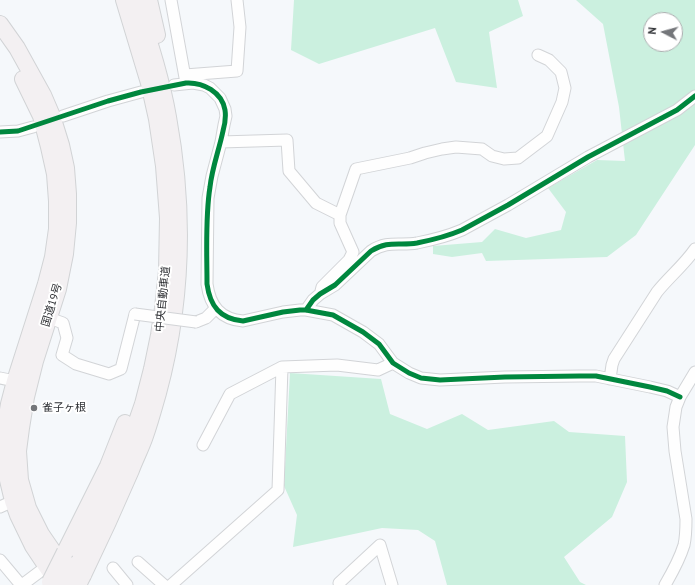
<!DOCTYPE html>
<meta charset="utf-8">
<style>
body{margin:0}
#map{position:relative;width:695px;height:585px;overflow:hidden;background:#f5f8fb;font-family:"PT Sans",sans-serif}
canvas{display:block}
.north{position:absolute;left:643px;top:12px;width:40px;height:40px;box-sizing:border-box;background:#fff;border:1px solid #abacae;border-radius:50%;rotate:276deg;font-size:11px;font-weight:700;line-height:16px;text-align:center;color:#2e3034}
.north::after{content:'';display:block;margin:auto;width:14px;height:18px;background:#74767a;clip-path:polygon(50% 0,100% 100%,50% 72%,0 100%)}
</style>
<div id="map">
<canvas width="695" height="585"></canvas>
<div class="north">N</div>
</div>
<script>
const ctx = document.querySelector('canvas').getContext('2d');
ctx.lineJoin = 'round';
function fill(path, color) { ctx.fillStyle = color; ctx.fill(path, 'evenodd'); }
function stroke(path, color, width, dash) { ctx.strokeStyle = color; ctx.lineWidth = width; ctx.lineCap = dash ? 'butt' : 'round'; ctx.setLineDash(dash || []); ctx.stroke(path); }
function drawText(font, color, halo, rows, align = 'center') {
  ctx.font = font + ' "PT Sans","Noto Sans JP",sans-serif'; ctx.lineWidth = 4; ctx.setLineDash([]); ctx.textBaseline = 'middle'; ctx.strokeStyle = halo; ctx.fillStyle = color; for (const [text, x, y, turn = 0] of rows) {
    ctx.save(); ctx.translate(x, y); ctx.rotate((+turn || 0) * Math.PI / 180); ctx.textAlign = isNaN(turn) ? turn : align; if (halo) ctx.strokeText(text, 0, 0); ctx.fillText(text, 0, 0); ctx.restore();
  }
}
fill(new Path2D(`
 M294,0h224l5,16 -34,16 8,56 -41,-6 -21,-54 -116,36 -28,-14z
 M576,0h119v145l-59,90 -29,22 -121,4 -4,-8 -30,4 -19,-3v-8l49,-4 13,-13 31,9 35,-8 5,-18 -18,-24 49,-28 28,1 -6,-54 -16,-83zM651,20h24v24h-24z
 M290,373l91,6 9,35 37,15 35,-15 26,16 66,-9 15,11 56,4 2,46 -15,35 -48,40 16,25 6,3h-139l-12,-44 -17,-11 -36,-2 -89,19 4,-32 -13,-29z`), '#cbf0df');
const minor = new Path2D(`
 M171,0l15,83
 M185,75l52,-4 3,-44 -3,-27
 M174,85l19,-2 11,2 6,3 10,10 5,11 1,7 -2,9 -3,17 -9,34 -4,22 -1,86c3,22 13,35 36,37l40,-9 17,-2h6l27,5 30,17 16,12 14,19 16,10 12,5 19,2 65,-3 75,-1h16l54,11 17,4 13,6
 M63,116l45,-15 33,-9
 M0,132l18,-1 15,-4
 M221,142l66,-2 2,31 27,32 24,12
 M321,291l1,-4 27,-27 4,-8 -13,-29v-8l16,-46 54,-11 15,-5 17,-4 14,-2 26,2 10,7 12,3 14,-1 29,-22 15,-34 3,-14 -4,-16 -12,-12 -11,-5
 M306,310l7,-10 7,-6 15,-9 36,-34c17,-11 28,-5 46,-8 15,-3 31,-7 45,-13l46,-25 80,-48 89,-47 18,-14
 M49,318l14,5 4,15 -5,17 14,9 33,10 12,-5 14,-55
 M196,322l10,-4 10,-10
 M0,378l15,3
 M610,379l2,-14 2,-6 43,-67c12,-15 27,-27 38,-43
 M203,445l27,-51 52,-27 55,-2 41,5 15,-7
 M0,507l20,-9
 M0,560l21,25
 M138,562l26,23
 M113,568l14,17
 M339,583l41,-38 12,40
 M22,585l24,-18
 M171,585l107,-95 4,-123
 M665,585c7,-12 15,-27 19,-40 2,-9 2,-17 2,-26l-11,-68 -2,-24 3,-20 4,-10 15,-25`);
const highway = new Path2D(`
 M149,0l8,35
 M0,24l17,24 26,47 9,21 9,29 5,23 2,26v29l-3,31 -7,35 -23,72 -9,36 -5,31 -3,23 2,29 8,28 13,26 26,38
 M23,79l18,37 8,31 6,27 2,27v28l-4,28 -7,27 -31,97 -6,23 -4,24v25l2,23 6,25 5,14 15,31 26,39
 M65,552l43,-86 17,-43
 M74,565l53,-115 16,-46 9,-35 7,-34 4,-27 4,-37 1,-53 -4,-52 -7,-47 -8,-36 -25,-83
 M83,575c17,-35 33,-70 48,-105 4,-11 10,-22 14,-34 5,-14 9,-29 13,-43 25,-92 27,-183 10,-276 -7,-40 -20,-79 -32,-117`);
stroke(minor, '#d2d4d7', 13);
stroke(highway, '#d1d3d5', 18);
stroke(minor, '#fefefe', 11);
stroke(highway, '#f3f0f2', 16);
const minorBridge = new Path2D(`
 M135,314l61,8`);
const highwayBridge = new Path2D(`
 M50,582l15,-30
 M64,585l10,-20
 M78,585l5,-10`);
stroke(minorBridge, '#d2d4d7', 13, []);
stroke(highwayBridge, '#d1d3d5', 18, []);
stroke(minorBridge, '#fefefe', 11);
stroke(highwayBridge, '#f3f0f2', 16);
stroke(new Path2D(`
 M0,132l18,-1 90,-30 33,-9 45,-9c17,-1 36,9 39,27 1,7 0,14 -2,21 -4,19 -11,37 -13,56 -5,31 -3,66 -3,97 3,22 13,35 36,37l40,-9 17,-2h6l27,5 30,17 16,12 14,19 16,10 12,5 19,2 65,-3 75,-1h16l54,11 17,4 13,6
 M306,310l7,-10 7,-6 15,-9 36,-34c17,-11 28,-5 46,-8 15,-3 31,-7 45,-13l46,-25 80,-48 89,-47 18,-14`), '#00873e', 5);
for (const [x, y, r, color] of [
 [34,408,4,"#74767a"]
]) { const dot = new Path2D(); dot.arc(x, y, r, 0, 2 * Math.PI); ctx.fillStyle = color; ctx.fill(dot); stroke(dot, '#fff', 1.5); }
drawText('11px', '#2e3034', '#fff', [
 ["中央自動車道",163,299,-84],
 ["国道19号",52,305,-73]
]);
drawText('11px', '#2e3034', '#fff', [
 ["雀子ヶ根",42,408]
], 'left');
</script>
